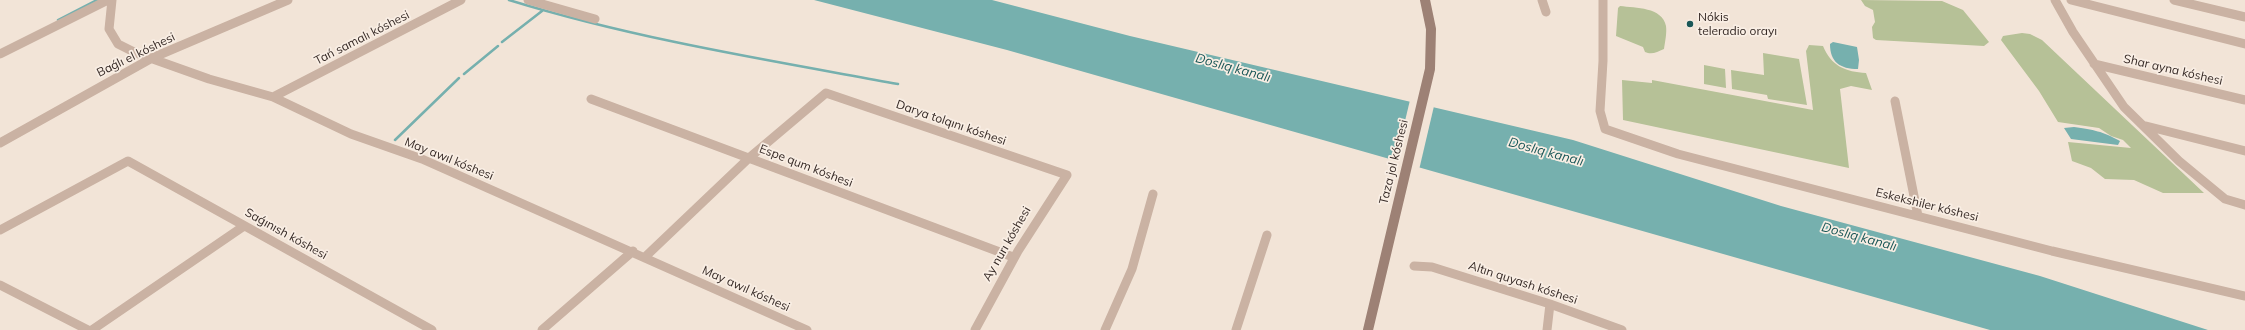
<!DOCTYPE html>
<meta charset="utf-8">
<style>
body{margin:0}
canvas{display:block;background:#f2e4d7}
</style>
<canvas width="2245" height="330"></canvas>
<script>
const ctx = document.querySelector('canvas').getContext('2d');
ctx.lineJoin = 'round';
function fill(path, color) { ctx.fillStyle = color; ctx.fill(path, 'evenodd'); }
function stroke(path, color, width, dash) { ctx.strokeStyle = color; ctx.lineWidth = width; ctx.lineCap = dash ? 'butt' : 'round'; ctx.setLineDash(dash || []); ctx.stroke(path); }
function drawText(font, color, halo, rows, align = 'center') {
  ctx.font = font + ' Mulish,sans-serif'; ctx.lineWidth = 3.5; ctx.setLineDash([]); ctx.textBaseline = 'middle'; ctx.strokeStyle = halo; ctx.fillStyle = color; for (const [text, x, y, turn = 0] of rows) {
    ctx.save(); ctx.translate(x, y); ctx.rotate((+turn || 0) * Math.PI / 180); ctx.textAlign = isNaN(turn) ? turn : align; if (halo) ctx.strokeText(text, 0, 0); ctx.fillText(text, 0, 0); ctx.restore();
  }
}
fill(new Path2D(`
 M1861,0l81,1 21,9 26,32 -5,4 -108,-6 -3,-2 -1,-11 3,-5 -2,-12 -8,-4z
 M1620,6c16,2 42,1 46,20 1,7 -1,16 -2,23 -7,3 -12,6 -19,3l-2,-5 -27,-11 2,-28z
 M2022,33l8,1 12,6 162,153h-41l-29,-13 -29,-1 -14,-11 -19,-7 -4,-19 63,6 -8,-8 -12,-4 -12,-8 -41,-6 -19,-31 -38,-51 2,-4z
 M1809,45l14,1c8,20 23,26 43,27l6,17 -21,-4 -11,3 9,79 -226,-48 -1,-40 30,3v-3l161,30 -7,-59z
 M1763,53l36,6 8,46 -39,-6 -1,-4 -35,-6 -1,-19 33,5z
 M1704,65l21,4 1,19 -22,-4z`), '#b6c197');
fill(new Path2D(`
 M814,0h178l138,36 443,104 208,66 259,70 168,54h-218l-983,-280z
 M1833,42l24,5 2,13 -1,9c-18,0 -28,-7 -28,-25z
 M2074,127c20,3 28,4 46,14l-2,4 -47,-6 -7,-11z`), '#76b0ae');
fill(new Path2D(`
 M1410,100l24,6 -15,64 -24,-7z`), '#f2e4d7');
stroke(new Path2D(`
 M509,0c127,39 258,60 389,84
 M58,20l39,-20
 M502,42l40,-31
 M464,74l34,-28
 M395,140l64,-62`), '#76b0ae', 2.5);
stroke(new Path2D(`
 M112,0l-3,29 9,15 18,9 73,26 64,18 78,37 71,25 385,171
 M528,0l67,19
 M1542,0l4,12
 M1603,0v61l-3,50 5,18 73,25 374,97 193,45
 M2055,0l18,32 51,75 55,54 46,38 20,6
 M2071,0l174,44
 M2174,0l71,17
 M0,54l108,-54
 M2094,64l151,36
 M273,97l188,-97
 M591,99l422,158
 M1895,101l23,115
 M2146,126l99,25
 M0,143l152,-85 136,-58
 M0,230l128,-69 304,169
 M645,257l104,-99 77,-65 241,82 -49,76 -43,79
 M1414,266l18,1 118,37 72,26
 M0,285l88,45
 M92,330l152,-104
 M542,330l91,-79
 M1105,330l27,-61 21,-75
 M1236,330l31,-95
 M1547,330l3,-26`), '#cab2a3', 9);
stroke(new Path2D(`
 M1368,330l62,-261 1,-40 -6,-29`), '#9d8175', 10);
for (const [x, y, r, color] of [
 [1690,24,4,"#1a5757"]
]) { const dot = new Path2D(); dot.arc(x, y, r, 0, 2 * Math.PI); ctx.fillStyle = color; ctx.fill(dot); stroke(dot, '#f9eee4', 1.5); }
drawText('12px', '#352925', '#f9eee4', [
 ["Nókis",1698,17],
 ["teleradio orayı",1698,31]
], 'left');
drawText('12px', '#352925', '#f9eee4', [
 ["Tań samalı kóshesi",362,38,-27],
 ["Baǵlı el kóshesi",136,55,-26],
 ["Shar ayna kóshesi",2173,70,13],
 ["Darya tolqını kóshesi",951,123,19],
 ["May awıl kóshesi",449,159,22],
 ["Taza jol kóshesi",1394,162,-76],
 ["Espe qum kóshesi",806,166,21],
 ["Eskekshiler kóshesi",1927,205,14],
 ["Saǵınısh kóshesi",286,234,29],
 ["Ay nurı kóshesi",1007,244,-60],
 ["Altın quyash kóshesi",1523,283,18],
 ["May awıl kóshesi",746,289,24]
]);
drawText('italic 13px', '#1a5757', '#f9eee4', [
 ["Doslıq kanalı",1233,68,15],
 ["Doslıq kanalı",1546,152,15],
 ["Doslıq kanalı",1859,237,15]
]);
</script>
